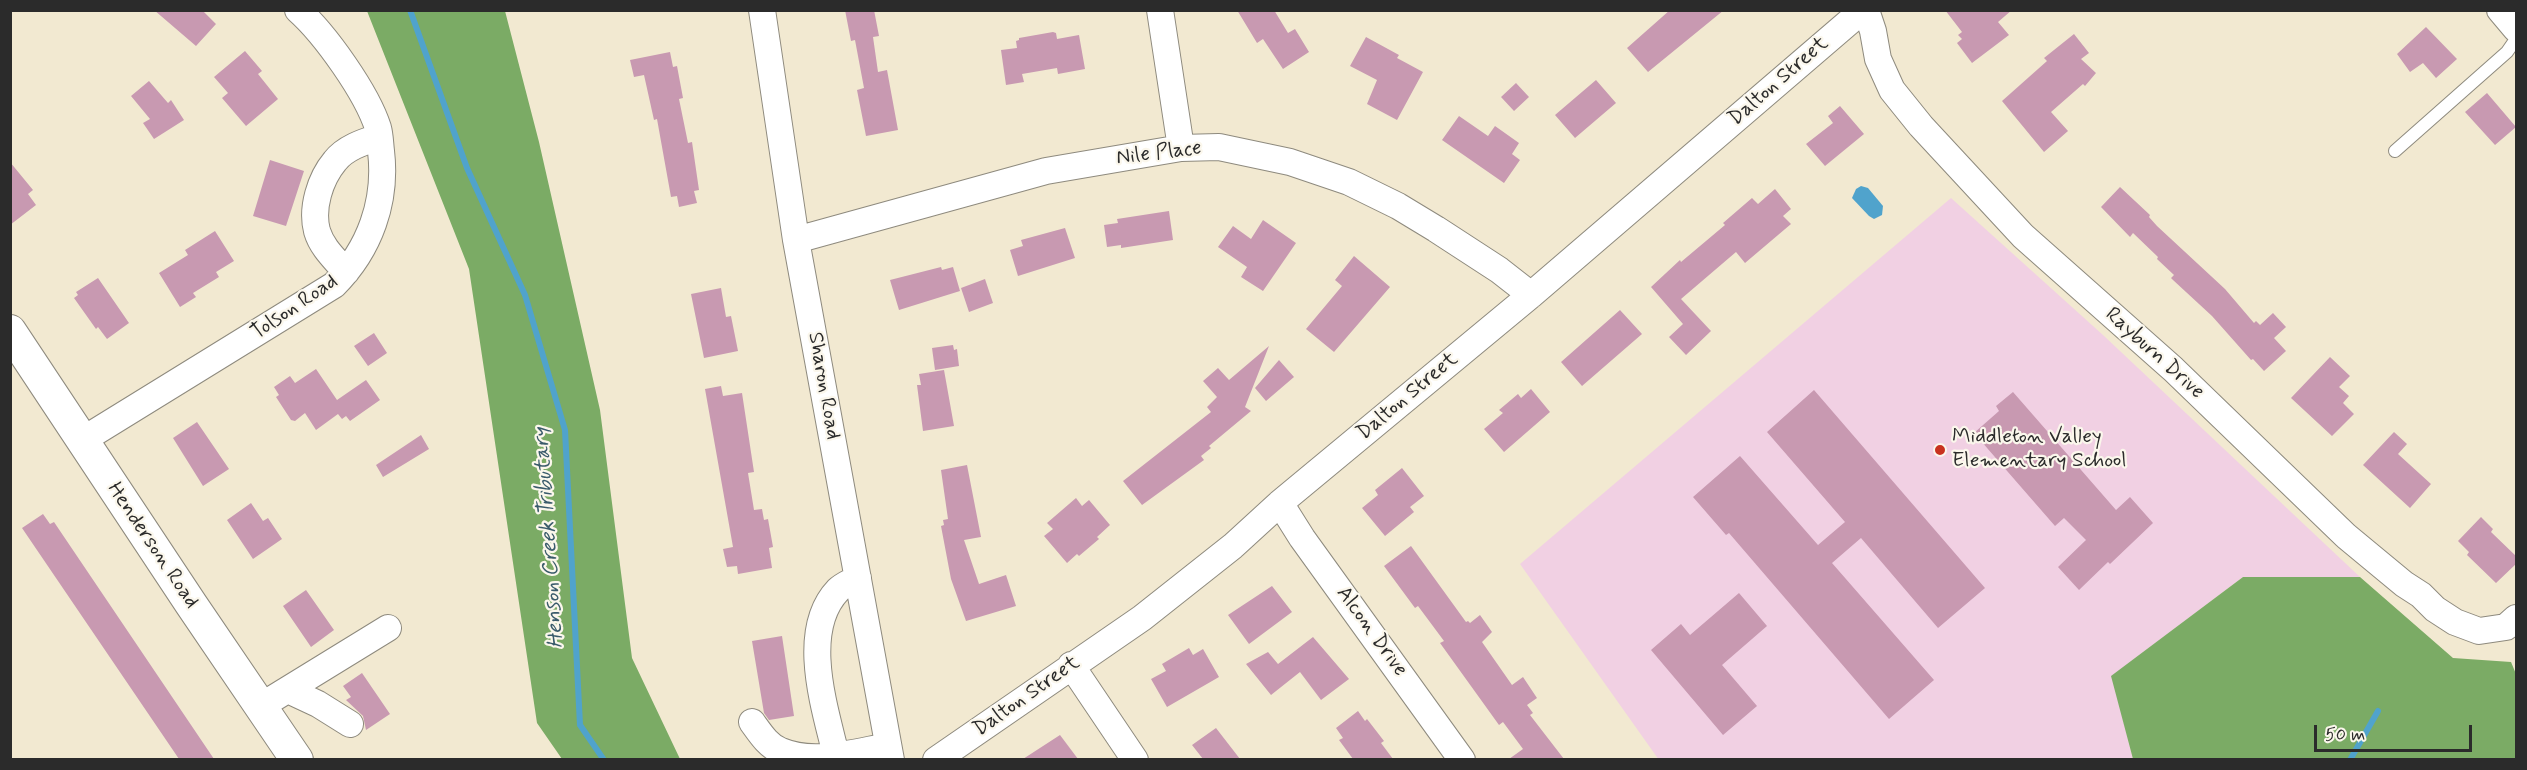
<!DOCTYPE html>
<style>
body{margin:0}
#map{position:relative;width:2527px;height:770px;overflow:hidden;background:#f2e9d1;font-family:Mynerve,sans-serif}
canvas{display:block}
.frame{position:absolute;inset:0;border:12px solid #2b2b2b;pointer-events:none}
.scale{position:absolute;left:2314px;top:725px;width:158px;height:27px;box-sizing:border-box;border:3px solid #2b2b2b;border-top:0;padding-left:8px;font-size:18px;line-height:21px;white-space:nowrap;color:#2b2b2b;-webkit-text-stroke:4px #fbf7ec;paint-order:stroke}
</style>
<div id="map">
<canvas width="2527" height="770"></canvas>
<div class="frame"></div>
<div class="scale">50 m</div>
</div>
<script>
const ctx = document.querySelector('canvas').getContext('2d');
ctx.lineJoin = 'round';
function fill(path, color) { ctx.fillStyle = color; ctx.fill(path, 'evenodd'); }
function stroke(path, color, width, dash) { ctx.strokeStyle = color; ctx.lineWidth = width; ctx.lineCap = dash ? 'butt' : 'round'; ctx.setLineDash(dash || []); ctx.stroke(path); }
function drawText(font, color, halo, rows, align = 'center') {
  ctx.font = font + ' Mynerve,sans-serif'; ctx.lineWidth = 4.5; ctx.setLineDash([]); ctx.textBaseline = 'middle'; ctx.strokeStyle = halo; ctx.fillStyle = color; for (const [text, x, y, turn = 0] of rows) {
    ctx.save(); ctx.translate(x, y); ctx.rotate((+turn || 0) * Math.PI / 180); ctx.textAlign = isNaN(turn) ? turn : align; if (halo) ctx.strokeText(text, 0, 0); ctx.fillText(text, 0, 0); ctx.restore();
  }
}
fill(new Path2D(`
 M1951,198l152,137 257,242h-117l-131,99 21,83 -474,1 -139,-196z`), '#f1d0e3');
fill(new Path2D(`
 M367,11h138l34,131 61,268 32,248 48,101h-118l-25,-36 -68,-454z
 M2243,577h117l93,81 58,4 5,12v85h-383l-22,-83z`), '#7bab65');
fill(new Path2D(`
 M1861,186l7,2 15,18 -1,9 -8,4 -5,-3 -17,-18 4,-9z`), '#50a3cc');
stroke(new Path2D(`
 M410,10l57,158 58,127 40,135 15,295 24,35
 M2350,760l28,-49`), '#50a3cc', 6);
fill(new Path2D(`
 M154,10h48l14,14 -20,22z
 M845,10h29l5,26 -6,1 5,35 9,-2 11,60 -32,6 -9,-46 7,-2 -9,-48 -4,1z
 M1237,10h37l14,23 7,-4 14,23 -26,17 -20,-30 -6,4z
 M1670,10h54l-76,62 -21,-24z
 M1945,10h67l-14,12 11,13 -37,28 -15,-20 5,-4 -4,-4 4,-3z
 M2426,27l31,32 -21,19 -13,-15 -13,9 -13,-18z
 M1053,32l3,1 1,6 22,-4 6,34 -27,5 -1,-6 -35,6 2,8 -18,3 -5,-35 16,-2 -1,-7 3,-1v-2z
 M2074,34l15,19 -8,6 15,14 -11,13 -2,-2 -32,28 17,19 -24,21 -42,-51 45,-40 -3,-3z
 M1366,37l33,18 -2,3 26,14 -26,48 -30,-16 10,-24 -27,-14z
 M245,51l17,20 -4,3 20,25 -32,27 -24,-28 6,-5 -14,-16z
 M670,52l3,15 4,-1 6,32 -4,1 9,44 4,-1 7,48 -5,1 3,12 -18,4 -2,-11 -6,1 -14,-78 -3,1 -10,-45 -10,2 -4,-17z
 M1596,80l20,23 -41,35 -20,-23z
 M149,81l19,22 3,-3 13,20 -30,19 -11,-16 7,-4 -19,-23z
 M1516,83l13,14 -15,14 -13,-14z
 M2487,93l29,34 -21,18 -30,-33z
 M1840,106l24,28 -39,32 -19,-22 27,-21 -5,-7z
 M1459,116l29,20 7,-10 24,17 -7,11 8,6 -16,23 -62,-43z
 M270,160l34,11 -18,55 -33,-10z
 M10,162l23,28 -5,4 8,11 -26,20z
 M2120,187l30,28 -1,2 8,9 68,63 29,34 2,-2 4,4 13,-12 13,14 -12,11 12,13 -22,20 -11,-12 -2,1 -39,-44 -39,-36 -2,-2 3,-3 -17,-16 1,-2 -25,-24 -3,4 -29,-30z
 M1775,189l16,20 -8,7 8,8 -46,39 -9,-11 -55,47 30,32 -25,24 -17,-18 14,-13 -32,-37 29,-27 1,2 44,-37 -2,-2 29,-25 6,6z
 M1169,211l4,29 -52,8v-3l-14,2 -3,-22 14,-2 -1,-4z
 M1263,220l33,23 -33,48 -22,-14 6,-10 -29,-20 15,-21 18,13z
 M1065,228l10,30 -57,18 -8,-26 13,-4 -2,-6z
 M215,231l19,30 -18,11 3,5 -26,16 3,4 -16,10 -21,-34 29,-18 -3,-5z
 M1354,256l36,31 -56,65 -28,-23 36,-43 -7,-6z
 M941,267l1,3 11,-3 7,24 -61,19 -9,-30z
 M98,278l31,45 -22,16 -9,-12 -2,2 -22,-31 4,-3 -2,-3z
 M985,279l8,24 -24,9 -8,-24z
 M721,288l5,29 5,-1 7,35 -34,7 -13,-64z
 M1620,310l22,24 -60,52 -21,-24z
 M374,333l13,20 -19,13 -14,-20z
 M953,345l1,5 3,-1 2,17 -24,4 -3,-22z
 M1269,346l-24,61 6,4 -42,35 2,2 -10,8 3,4 -62,45 -19,-24 88,-69 -4,-5 10,-10 -14,-16 15,-13 11,12z
 M2330,357l20,19 -11,11 10,9 -6,7 11,11 -22,22 -41,-38z
 M1279,360l15,17 -28,24 -11,-13z
 M316,369l21,31 29,-20 14,20 -30,21 -4,-5 -4,3 -4,-5 -22,16 -11,-17 -10,8 -4,-1 -15,-23 3,-2 -5,-8 16,-11 5,7z
 M944,370l10,56 -31,5 -6,-46h4l-2,-11z
 M721,386l2,10 19,-3 12,79 -6,1 6,37 8,-1 2,11 4,-1 5,28 -4,1 3,20 -34,6 -1,-8 -10,1 -4,-18 10,-2 -28,-158z
 M1531,389l19,23 -46,40 -20,-23 19,-16 -4,-3 19,-16 3,4z
 M1814,390l171,198 -47,40 -77,-90 -29,25 102,117 -45,39 -160,-186 -3,2 -33,-38 47,-41 78,89 27,-23 -78,-90z
 M2013,392l103,118 14,-13 23,26 -43,41 -2,-2 -29,28 -21,-23 28,-27 -22,-22 -9,8 -81,-93 25,-22 -3,-5z
 M197,422l32,47 -26,17 -30,-48z
 M2394,432l13,12 -9,10 33,30 -21,24 -47,-43z
 M421,435l8,14 -46,28 -7,-12z
 M967,465l14,72 -17,3 15,44 27,-9 10,31 -50,15 -15,-42 -10,-53 3,-1 -1,-5 5,-1 -7,-49z
 M1402,468l22,28 -14,11 4,5 -29,24 -23,-28 16,-13 -3,-5z
 M1076,498l6,8 7,-6 21,25 -13,12 2,2 -20,17 -2,-2 -10,9 -23,-27 9,-7 -6,-6z
 M251,503l12,18 5,-3 14,21 -29,20 -26,-39z
 M43,514l7,10 4,-2 160,237h-35l-157,-231z
 M2481,517l12,12 -2,3 26,25v6l-21,20 -29,-28 2,-3 -11,-11z
 M1411,546l55,76 2,-1 2,2 10,-8 12,17 -10,10 30,43 11,-8 14,21 -10,7 6,8 -3,2 34,44h-55l14,-10 -20,-27 -4,3 -59,-82 4,-2 -26,-35 -3,2 -31,-42z
 M1272,586l20,26 -43,32 -21,-29z
 M306,590l28,40 -23,17 -28,-41z
 M1739,593l28,33 -45,39 35,41 -34,29 -72,-85 30,-26 9,11z
 M782,636l12,80 -25,4 -5,-7 -12,-72z
 M1313,637l36,42 -28,21 -21,-28 -29,23 -25,-31 22,-12 10,12z
 M1189,648l4,7 10,-6 16,28 -52,30 -16,-28 15,-8 -4,-7z
 M362,673l28,41 -24,16 -3,-14 -17,-16 5,-3 -8,-11z
 M1358,711l7,10 2,-2 17,22 -3,2 12,16h-40l-14,-19 4,-2 -7,-10z
 M1216,728l24,31h-37l-11,-14z
 M1060,735l18,24h-55z`), '#c899b1');
const service = new Path2D(`
 M2395,151l112,-99 9,-13`);
const minor = new Path2D(`
 M762,10l34,230 95,520
 M1160,10l21,138
 M1866,10l7,21 5,28 14,31 29,36 102,110 150,133 173,167 58,48 17,11 14,14 20,13 24,9 27,-4 10,-9
 M2500,10l16,19
 M796,240l250,-69 135,-23 38,-1 71,15 59,20 49,24 38,23 63,41 32,25
 M346,272c-10,-12 -24,-24 -29,-41 -6,-23 3,-52 18,-70 10,-13 28,-19 44,-24
 M81,441l253,-156c36,-36 53,-84 47,-134 -1,-8 -1,-16 -3,-23 -11,-35 -53,-94 -80,-118
 M1280,503l22,35 160,222
 M1071,665l64,95
 M288,690l30,14 32,20
 M261,706l127,-78
 M752,722c8,11 16,24 29,29 33,14 74,1 107,-5
 M836,755c-11,-47 -37,-124 2,-165 5,-5 13,-8 20,-12
 M936,760l206,-142 91,-72 47,-43 251,-208 332,-285`);
const tertiary = new Path2D(`
 M10,331l181,273 106,156`);
stroke(service, '#8e8a7e', 14);
stroke(minor, '#8e8a7e', 28);
stroke(tertiary, '#8e8a7e', 34);
stroke(service, '#fff', 12);
stroke(minor, '#fff', 26);
stroke(tertiary, '#fff', 32);
for (const [x, y, r, color] of [
 [1940,450,6,"#c8321e"]
]) { const dot = new Path2D(); dot.arc(x, y, r, 0, 2 * Math.PI); ctx.fillStyle = color; ctx.fill(dot); stroke(dot, '#fbf7ec', 2); }
drawText('21px', '#2b2b2b', '#fbf7ec', [
 ["Dalton Street",1779,82,-41],
 ["Nile Place",1159,154,-7],
 ["Tolson Road",295,308,-34],
 ["Rayburn Drive",2154,354,42],
 ["Sharon Road",823,386,80],
 ["Dalton Street",1408,397,-40],
 ["Henderson Road",152,546,56],
 ["Alcon Drive",1371,632,54],
 ["Dalton Street",1027,697,-35]
]);
drawText('21px', '#2b2b2b', '#fbf7ec', [
 ["Middleton Valley",1952,438],
 ["Elementary School",1952,462]
], 'left');
drawText('italic 22px', '#3a5b6b', '#fbf7ec', [
 ["Henson Creek Tributary",550,538,-94]
]);
</script>
